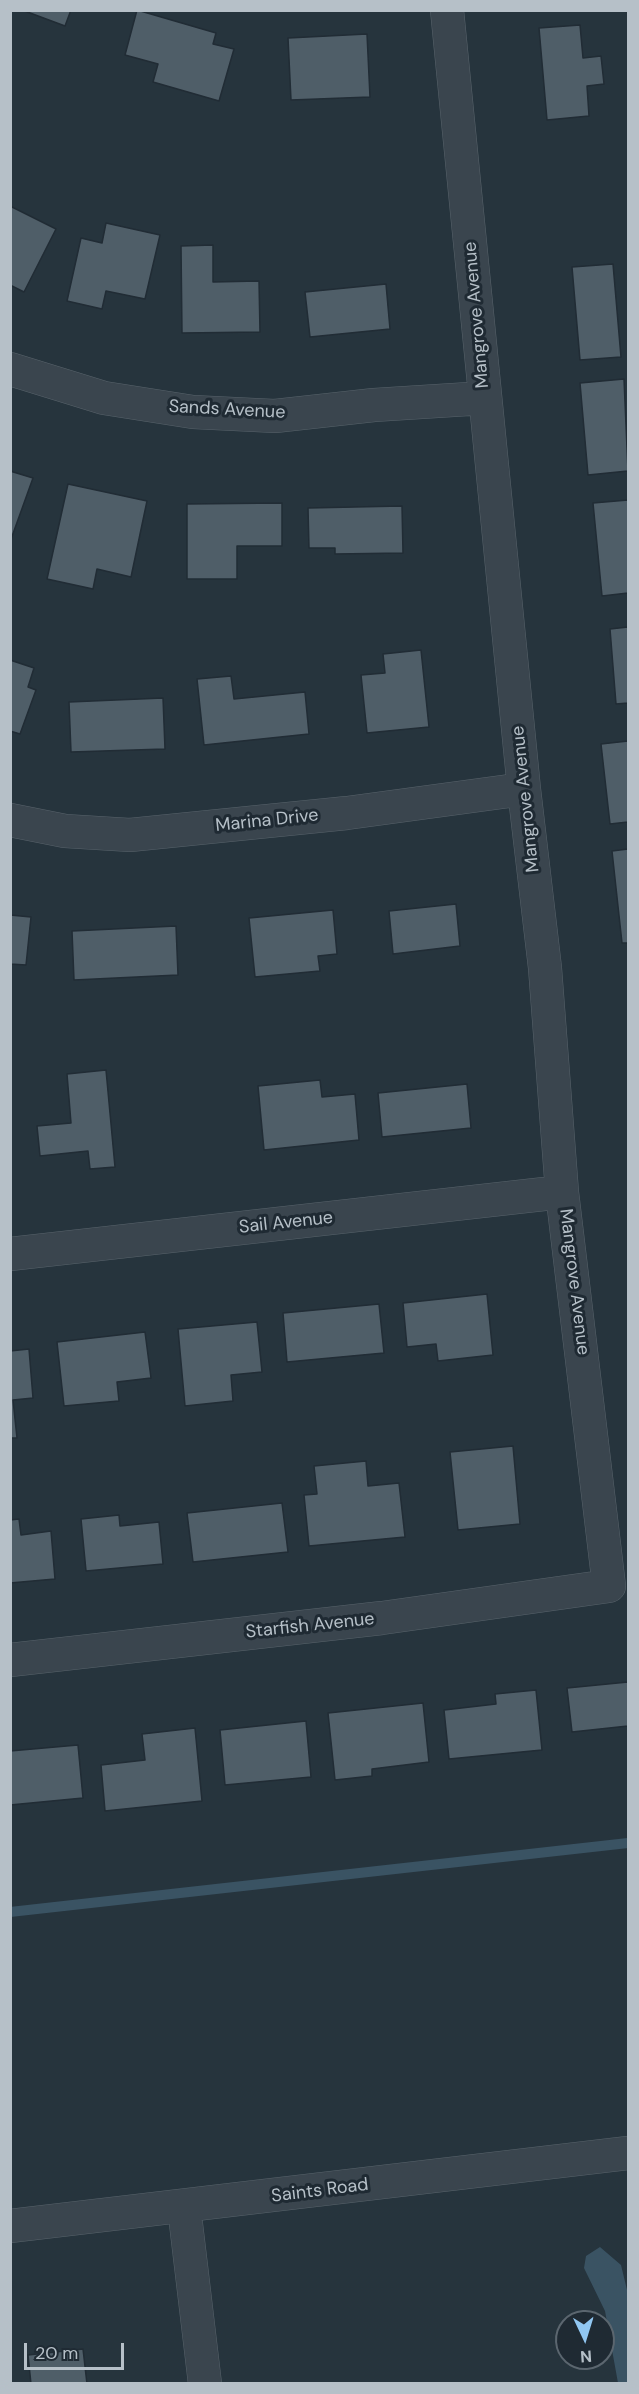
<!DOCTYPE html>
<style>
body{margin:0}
#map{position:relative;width:639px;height:2394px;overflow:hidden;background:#26343d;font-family:"DM Sans",sans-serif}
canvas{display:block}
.frame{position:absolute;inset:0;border:12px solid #b6c0c8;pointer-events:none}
.north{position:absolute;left:555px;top:2310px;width:60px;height:60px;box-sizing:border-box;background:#1f2a33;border:2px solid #5b666f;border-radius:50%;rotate:176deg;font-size:16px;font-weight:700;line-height:24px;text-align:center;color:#b6c0c8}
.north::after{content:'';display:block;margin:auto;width:21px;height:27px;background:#91c7f2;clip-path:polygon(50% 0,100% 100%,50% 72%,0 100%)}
.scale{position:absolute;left:24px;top:2343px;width:100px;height:27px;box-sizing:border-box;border:3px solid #b6c0c8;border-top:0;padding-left:8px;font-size:18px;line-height:21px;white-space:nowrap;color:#b6c0c8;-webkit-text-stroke:4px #1f2a33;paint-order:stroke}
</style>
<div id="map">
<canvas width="639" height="2394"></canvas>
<div class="frame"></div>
<div class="north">N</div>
<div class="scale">20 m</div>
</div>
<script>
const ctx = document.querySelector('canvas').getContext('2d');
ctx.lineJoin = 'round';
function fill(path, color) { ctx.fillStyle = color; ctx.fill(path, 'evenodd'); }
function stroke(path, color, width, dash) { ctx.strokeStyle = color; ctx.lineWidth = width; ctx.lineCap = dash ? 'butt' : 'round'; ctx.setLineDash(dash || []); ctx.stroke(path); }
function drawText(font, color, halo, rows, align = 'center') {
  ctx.font = font + ' "DM Sans",sans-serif'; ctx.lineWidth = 6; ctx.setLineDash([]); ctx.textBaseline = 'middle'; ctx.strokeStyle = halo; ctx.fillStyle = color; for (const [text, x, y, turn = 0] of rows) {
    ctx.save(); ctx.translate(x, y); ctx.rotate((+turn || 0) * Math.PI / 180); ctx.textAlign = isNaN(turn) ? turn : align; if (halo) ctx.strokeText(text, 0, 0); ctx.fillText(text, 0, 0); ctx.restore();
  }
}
fill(new Path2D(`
 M600,2247l21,18 7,29v89h-10l-13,-72 -21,-43 2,-12z`), '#3a5363');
stroke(new Path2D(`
 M10,1912l618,-69`), '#3a5363', 10);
const building = new Path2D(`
 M22,10h49l-6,16z
 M137,10l79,23 -3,11 21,5 -15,52 -66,-19 5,-18 -33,-9z
 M580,25l3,33 18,-2 3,28 -17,2 2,30 -42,4 -8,-92z
 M367,34l3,63 -79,3 -3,-62z
 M10,206l46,23 -32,63 -14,-7z
 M106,223l54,12 -15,64 -39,-8 -4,18 -35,-8 14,-63 21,5z
 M213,245v37l46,-1 1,51 -78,1 -1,-87z
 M613,264l8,93 -41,3 -8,-93z
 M386,284l4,45 -80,8 -5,-45z
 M624,379l4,92 -40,4 -8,-92z
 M10,471l23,7 -23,64z
 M68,484l79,17 -16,76 -34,-8 -4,20 -46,-10z
 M628,500v93l-26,3 -9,-93z
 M282,503v43h-45v33h-50v-75z
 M402,506l1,47 -68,1v-6h-26l-1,-40z
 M628,627v76l-12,1 -6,-75z
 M421,650l8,77 -62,6 -6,-58 24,-2 -2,-19z
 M10,660l24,8 -6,19 8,3 -16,44 -10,-3z
 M231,676l3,23 71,-7 4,42 -105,11 -7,-66z
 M163,698l2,51 -94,3 -2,-50z
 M628,741v81l-18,2 -9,-80z
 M628,849v94h-6l-10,-92z
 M456,904l4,42 -67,8 -4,-43z
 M333,910l4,44 -19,2 2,15 -65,6 -6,-59z
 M10,915l21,2 -5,48 -16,-1z
 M176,926l2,49 -104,5 -2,-49z
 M106,1070l9,97 -25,2 -2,-18 -48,5 -3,-30 34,-3 -4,-49z
 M320,1080l2,17 33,-3 4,46 -95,10 -6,-64z
 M467,1084l4,44 -89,9 -4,-44z
 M487,1294l6,61 -55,6 -2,-17 -29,3 -4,-44z
 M379,1304l5,49 -97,9 -4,-49z
 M257,1322l5,50 -31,3 2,26 -48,5 -7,-77z
 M145,1332l6,46 -34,4 2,19 -55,5 -7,-64z
 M29,1349l4,49 -20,2 4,38h-7v-87z
 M513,1446l7,78 -62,6 -8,-78z
 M366,1461l2,25 31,-3 6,54 -96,9 -5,-51 13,-1 -3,-28z
 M282,1503l6,49 -95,10 -6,-49z
 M119,1515l1,11 39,-4 4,42 -77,7 -5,-52z
 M19,1519l2,16 30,-4 4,48 -45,4v-63z
 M628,1682v44l-56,6 -5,-44z
 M536,1690l6,60 -93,9 -5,-49 52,-6 -1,-10z
 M423,1703l6,59 -57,7v7l-37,4 -7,-67z
 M306,1721l5,56 -86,8 -5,-55z
 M195,1728l7,73 -97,10 -4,-46 44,-5 -3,-26z
 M78,1745l5,53 -73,7v-54z
 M83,2349l4,35h-56l-3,-29z`);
fill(building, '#4f5e68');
stroke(building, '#212c35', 1.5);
const minor = new Path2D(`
 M10,369l94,29 89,14 82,4 99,-11 111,-7
 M10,820l55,11 65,4 217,-22 177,-24
 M10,1254l552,-62
 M10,1660l372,-42 227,-32 -47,-394 -17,-224 -21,-179 -77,-779
 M184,2207l21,177
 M10,2226l618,-73`);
stroke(minor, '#58636b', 34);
stroke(minor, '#3a454e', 33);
drawText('18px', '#b6c0c8', '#1f2a33', [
 ["Mangrove Avenue",477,315,-95],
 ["Sands Avenue",227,410,3],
 ["Mangrove Avenue",526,799,-96],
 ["Marina Drive",267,821,-6],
 ["Sail Avenue",286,1223,-6],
 ["Mangrove Avenue",574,1282,83],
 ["Starfish Avenue",310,1626,-6],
 ["Saints Road",320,2191,-7]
]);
</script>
